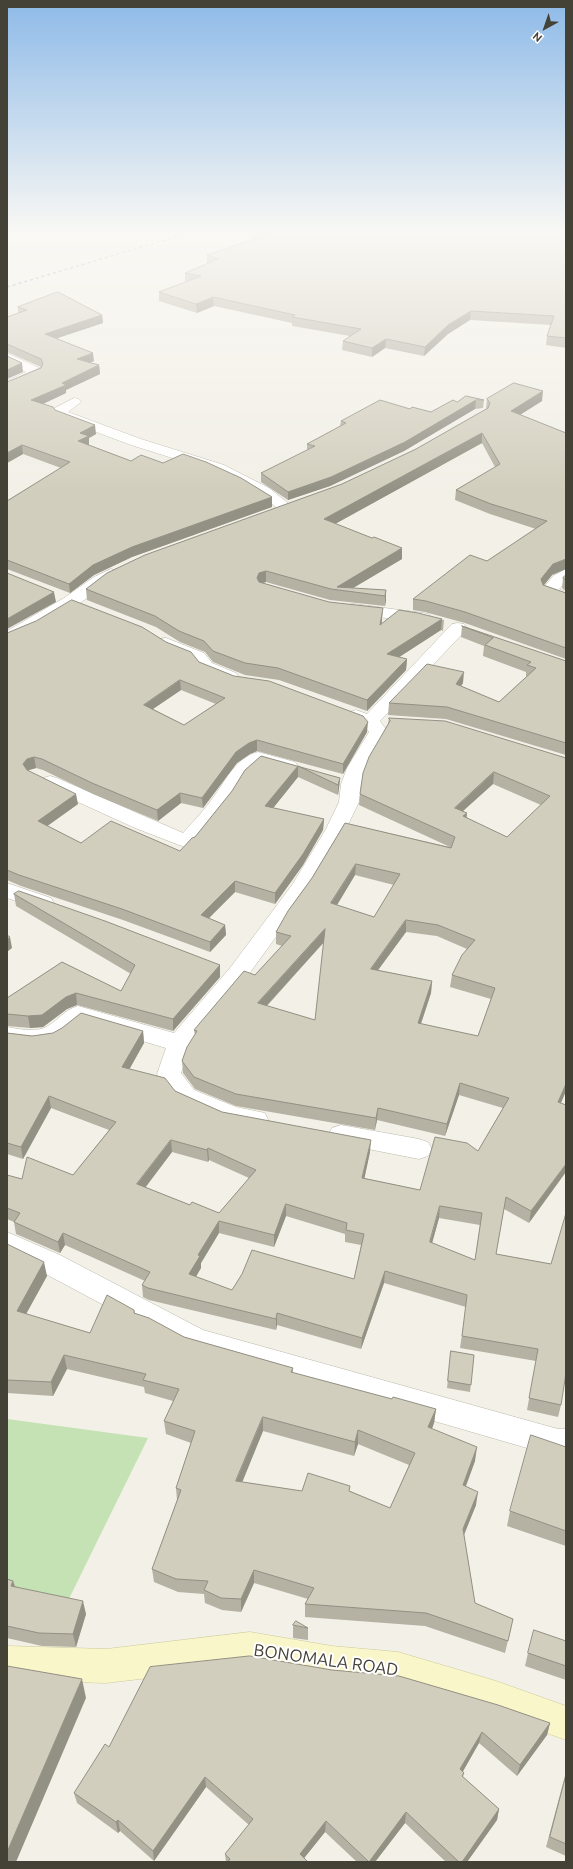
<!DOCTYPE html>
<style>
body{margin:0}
#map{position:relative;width:573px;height:1869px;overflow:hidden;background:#f2f0e7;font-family:Ubuntu,sans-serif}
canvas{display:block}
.frame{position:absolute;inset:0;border:8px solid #444136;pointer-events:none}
.north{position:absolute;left:525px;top:8px;width:40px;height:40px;-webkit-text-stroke:3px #fff;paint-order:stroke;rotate:220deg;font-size:11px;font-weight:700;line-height:16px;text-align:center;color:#444136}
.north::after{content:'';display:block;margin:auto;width:14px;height:18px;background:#444136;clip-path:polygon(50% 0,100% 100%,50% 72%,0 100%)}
</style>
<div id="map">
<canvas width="573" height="1869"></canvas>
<div class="frame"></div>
<div class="north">N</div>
</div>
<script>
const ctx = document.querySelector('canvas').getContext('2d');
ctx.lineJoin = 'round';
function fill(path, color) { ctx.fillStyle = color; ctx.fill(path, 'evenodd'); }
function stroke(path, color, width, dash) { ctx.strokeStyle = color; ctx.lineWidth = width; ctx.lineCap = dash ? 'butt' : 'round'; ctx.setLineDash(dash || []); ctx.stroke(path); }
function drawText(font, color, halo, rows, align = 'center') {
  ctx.font = font + ' Ubuntu,sans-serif'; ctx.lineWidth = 4; ctx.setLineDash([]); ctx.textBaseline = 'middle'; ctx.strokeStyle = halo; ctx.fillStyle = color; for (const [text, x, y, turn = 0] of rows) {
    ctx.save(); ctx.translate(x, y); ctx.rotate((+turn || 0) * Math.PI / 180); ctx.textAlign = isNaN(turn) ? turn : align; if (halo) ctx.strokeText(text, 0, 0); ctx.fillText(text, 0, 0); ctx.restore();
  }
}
fill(new Path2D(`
 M7,1419l141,19 -88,179 -53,-8z`), '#c4e2b3');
const street = new Path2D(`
 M7,353l34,16 2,3 -2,3 -34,15v-9l19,-9 -19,-10z
 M74,398l5,1 2,3 -13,10 73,27 83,26 45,23 25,20 -3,3 -5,2 -5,-2 -22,-17 -45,-23 -83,-26 -75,-28 -3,-6 2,-3z
 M111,569l6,2 2,3 -2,3 -11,7 -30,22 -63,36 -6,1v-12l57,-33 30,-21z
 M566,569v13l-7,7 7,3v11l-23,-8 -2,-4 12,-15z
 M354,604l69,9 6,1 2,4 -2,4 -6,1 -75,-10 -2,-4 2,-4z
 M458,623l6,1 3,4 -3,4 -84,89 8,11 -21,36 -6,16 -2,18 -13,27 -35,60 -65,89 -56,68 -9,27 13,17 42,17 29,6 3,7 -3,7 -9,2 -24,-4 -56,-23 -19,-28 9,-26 -84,-25c-7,6 -15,13 -22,18 -13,8 -39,5 -53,2v-16c11,2 26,5 37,1 12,-5 19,-18 34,-22l96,27 56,-65 62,-83 34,-56 13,-27 2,-18 6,-16 22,-36c-8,-10 -17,-8 -22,-16l2,-4 7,-2 11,4 85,-90z
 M166,638l38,15 8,10 24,10 3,4 -3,4 -6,1 -6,-1 -24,-10 -8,-10 -32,-14 -3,-4 3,-4z
 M258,752l37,10 3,4 -3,4 -7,2 -27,-7 -17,14 -13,22 -37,46 -7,1 -52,-20 -92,-42 -3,-4 3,-4 7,-2 7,2 126,55c11,-12 23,-25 32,-38 12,-17 21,-37 43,-43z
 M7,883l44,15 3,5 -3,5 -8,2 -36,-12z
 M341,1125l78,14 9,3 4,7 -4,7 -9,3 -87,-17 -4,-7 4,-7z
 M7,1232l53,23 143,75 355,99h8v28h-8l-372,-108 -146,-78 -33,-16z`);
const secondary = new Path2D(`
 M250,1632l82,14 66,6 98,29 70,25v34l-70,-25 -98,-29 -66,-6 -82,-14 -144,17 -99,-3v-34l99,3z`);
stroke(street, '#bcb9aa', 1);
stroke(secondary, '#cdc99a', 1);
fill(street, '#fff');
fill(secondary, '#f9f6c9');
stroke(new Path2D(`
 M7,287l185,-55`), '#959595', 1.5, [3, 3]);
fill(new Path2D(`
 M251,232h315v116l-20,-3 1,-9 4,-11 -81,-5 -22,14 -24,22 -39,-8 -13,9 -30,-7 1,-9 7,-5 -58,-10v-3l-78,-17 -17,7 -38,-12v-9l28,-10 -2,-1v-8l22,-9v-9l49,-17 -4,-1z
 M18,307l84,8 1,8 -46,15 37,23 -4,2 9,2 1,9 -34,16v3l-23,11 12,6 41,24 -7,4v7l42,16 141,46 -140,50 -38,18 -24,18 -63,-24v-68l54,-33 -38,-14 -16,9v-81l34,-15 -34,-15v-35l11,-4z
 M487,399l55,2 -22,14 46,18 -14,142 -8,10 22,8v66l-101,-36 -40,-11 -12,-2v-11l74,-38 49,-32 -46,-15 -35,-14 1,-10 39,-23 -13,-24 -147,81 67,35 -49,29 33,2 -1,16 -55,-6 -64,-18 -3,1 119,36v5l36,-11 26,7 -1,11 -2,-1 -42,27 8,2 -1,11 -39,41 -88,-31 -34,-5 -32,-13 -8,-10 -25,-10 -24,-15 -69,-27 -1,-11 256,-105 74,-35 70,-40z
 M484,400l-1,8 -8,1 -71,42 -74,35 -42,14 -27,-18v-9l46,-22v-7l33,-18 1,-5 69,-12 21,3 26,-10z
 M566,575v16l-4,-3 1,-10z
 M462,626l104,35v94l-120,-36 -58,-4 1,-12 74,-20 -2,3 38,16 28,-26h-1v-4l-43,-16 1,-10 -23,-9z
 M7,633l192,29 168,70 -24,42 -86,-23 -7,3 -13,9 -34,45 -22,-5 -23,18 -65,-27 -50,-24 -7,-2 -7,2h-1l50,34 -31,22 34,17 99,8 15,-14 66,-81 79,22 -1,10 -1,7 -40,-18 -25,31 51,11 -1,11 -20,35 -28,39 -40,-12 -26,26 16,7 1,10 -16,17 -87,-32 -102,-34 -14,-6zM181,690l35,14 -32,21 -31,-16z
 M389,718l177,40v333l-5,12 -32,120 -25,-14 -8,45 55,10 10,141 -3,12 -31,-7 9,-49 -76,-13 6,-41 -82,-24 -23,66 -84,-24 -1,5 -127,-30 -6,-3 -1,-12 3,-4 -80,-36 -5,8 -44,-19 -2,-12 -7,-3v-44l15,4 51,-4 36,-45 -58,-22 -28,51 -16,-5v-121l25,3 111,-5 1,12 -15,26 46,22 47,21 148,40 -6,26 56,12 58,-39 25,-43 -44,-13 -14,41 -68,-16 -2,10 -139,-24 -41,-17 -12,-16 -1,-12 13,-26 -1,-5 61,-55 27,-29 -6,-2v-12l36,-54 33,-55 105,24 -91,-42 1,-11 28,-70zM493,784l48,21 -34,32 -41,-19 -3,-7zM355,875l39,10 -20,32 -37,-12zM406,932l31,4 30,13 -15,26 -2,12 41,12 -13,37 -57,-12 10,-31 1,-12 -54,-11zM324,942l-9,78 -48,-14zM172,1152l36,10 1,-2 40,18 -30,35 -29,-8 -45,-18zM286,1216l59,18v8l16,3 -7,34 -122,11 -36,-13 5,-9v-5l18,-30 55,14zM439,1218l41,7 -5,35 -43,-17z
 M14,894l206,71v12l-47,54 -96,-26 -10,4 -24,18 -13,1 -23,-2v-28l55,-36 59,29 10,-17 -115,-68z
 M7,1244l40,32 -21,38 64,19 44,-23 1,3 49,24 109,31v5l99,26 44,10 -2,14 -2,6 43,32 -9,25 10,19 -12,30 11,68 38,16 -8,34 -80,-27 -120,-9v-13l3,-5 -54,-16 -13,29 -19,-2 -17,-7 -1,-9 -26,-2 -24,-10 -2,-13 25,-69 -1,-12 15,-45 -25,-9 -2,-13 9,-20 -28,-8 -1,-6 -77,-18 -14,27 -46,-3zM263,1431l91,25 4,-12 51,21 -19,43 -40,-17h-48l-60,-9z
 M451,1351l23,4 -4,37 -23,-4z
 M566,1447v99l-59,-20 3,-15z
 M7,1579l6,2 2,5 71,28 -10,33 -34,-1 -35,-8z
 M293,1625l15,3v12l-15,-2z
 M566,1632v48l-41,-14 3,-13 37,-13z
 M550,1723l-3,12 -30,41 -38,-33 -16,28 1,2 -1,4 36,32 -2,11 -30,42h-21l-41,-39 -30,39h-18l-32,-30 -21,26 4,4h-82l-1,-8 24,-29 -43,-38 -52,74 -34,-30 -2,2 -41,-30 -3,-10 35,-46z
 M566,1772v84l-20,-9z`), '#b5b1a3');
fill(new Path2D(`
 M213,297l1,9 -17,7 -1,-9z
 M471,311l-1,9 -22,14 -24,22 1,-9 23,-22z
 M102,315l1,8 -57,19 -1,-8z
 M386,339l-1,9 -13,9v-9z
 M93,353l1,8 -16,6 -1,-8z
 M22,363l1,9 -16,7v-9z
 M99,365l1,9 -34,16v3l-34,16 -1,-9 31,-17z
 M543,391l-1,10 -32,20 1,-10z
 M476,400l-1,9 -71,42 -74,35 -42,14v-8z
 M95,425l1,9 -7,4v7l-11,-4 2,-8z
 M482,433v10l-158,87v-11z
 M22,445l1,9 -16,9v-10z
 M272,497v10l-140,50 -38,18 -24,18 -1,-9 24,-19 39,-18z
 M402,548v11l-54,32 -11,-4z
 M566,559v10l-14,6 -12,15 1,-11 12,-15z
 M266,571v11l-7,2 -2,-6 2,-5z
 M386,590v11l-1,5v-10z
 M54,592l2,10 -49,27v-10z
 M383,608l-1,11 -2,17v-11z
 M442,619l-1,11 -54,35v-11z
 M407,659l-1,11 -39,41v-11z
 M464,672l-1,11 -8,12 1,-11z
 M180,680l1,10 -37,25v-10z
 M368,722l-1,10 -24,42v-10z
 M257,740v11l-7,3 -13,9 -34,45 -1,-10 34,-46 13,-9z
 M34,757l2,11 -7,2 -4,4 -2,-10 4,-5z
 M298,766v11l-32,40 -1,-11z
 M494,772l-1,12 -39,35 1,-11z
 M340,778l-1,10 -1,7v-10z
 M180,793l1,10 -23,18 -1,-11z
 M76,794l2,10 -39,28 -1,-11z
 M467,813l-1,12 -3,-9z
 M324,819l-1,11 -20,35 -28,39v-11z
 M356,864l-1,11 -24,40v-12z
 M235,881v11l-34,34v-11z
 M406,920v12l-36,49 1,-12z
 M225,925l1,10 -16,17v-10z
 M325,929v12l-67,74v-12z
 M10,937l2,11 -5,4v-12z
 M220,965v12l-47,54v-12z
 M432,981l-1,12 -14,42 1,-12z
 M76,993l1,12 -10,4 -24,18 -13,1 -2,-12 38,-19z
 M143,1031l1,12 -20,36 -2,-12z
 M460,1083l-1,12 -14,41 2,-12z
 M566,1084v7l-10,23 2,-12z
 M49,1096l2,12 -28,51 -2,-12z
 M378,1108l-1,12 -2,10 1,-12z
 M171,1140l1,12 -33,44 -2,-12z
 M371,1140l-1,12 -8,38v-12z
 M208,1148l1,12 -1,2 -1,-12z
 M566,1164v8l-37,51 2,-12z
 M286,1204v12l-12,31v-12z
 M440,1206l-1,12 -10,36 1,-12z
 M219,1221v12l-18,30v5l-11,18 -1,-12 9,-19z
 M63,1233l2,12 -5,8 -2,-11z
 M44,1262l3,14 -27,49 -3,-14z
 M385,1271l-1,12 -23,66 1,-11z
 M277,1313v12l-1,5v-11z
 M64,1355l3,14 -14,27 -2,-14z
 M436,1409l-2,14 -7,18 1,-14z
 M263,1417v14l-26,64 -1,-14z
 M358,1430v14l-4,12 1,-14z
 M477,1447l-2,14 -14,38 2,-14z
 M478,1492l-2,13 -15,37 2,-13z
 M254,1570v13l-13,29v-13z
 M13,1581l4,12 -6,-7z
 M83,1601l3,13 -10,33 -3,-13z
 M82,1679l4,19 -70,164h-9v-10z
 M550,1723l-3,12 -30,41 3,-11z
 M482,1732l-3,11 -21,37 2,-11z
 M205,1777l1,10 -52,74 -1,-10z
 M499,1809l-2,11 -30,42h-5z
 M406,1812l-1,11 -30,39h-6z
 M118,1820l2,11 -2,2 -2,-11z
 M326,1821l-1,11 -24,30 -1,-8z`), '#939084');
const building = new Path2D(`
 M262,232h304v106l-19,-2 7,-20 -83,-5 -23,14 -23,22 -39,-8 -14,9 -29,-7 18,-12 -69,-12 3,-2 -82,-18 -17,7 -37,-12 42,-16 -16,-3 33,-14 -11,-4 62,-21z
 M58,292l44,23 -57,19 48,19 -16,6 22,6 -37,18 4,2 -35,15 22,7 2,3 40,15 -15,8 9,3 -11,5 53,20 10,-6 22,8 20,-9 23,8 35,16 31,19 -140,50 -39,18 -24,19 -62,-24v-59l63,-39 -48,-17 -15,8v-71l34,-14 2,-5 -2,-4 -34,-15v-27l20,-7 -9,-3z
 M7,356l15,7 -15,7z
 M514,383l29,8 -32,20 55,22v126l-13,5 -12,15 2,6 23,8v55l-101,-36 -39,-11 -13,-2 57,-44 17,6 60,-40 -56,-17 -35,-14 44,-26 -18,-31 -158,86 48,19 2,-1 28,11 -65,39 49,3 -1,6 -54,-7 -65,-18 -7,2 -2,5 2,4 70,20 54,6 -3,17 19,-15 19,3 24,6 -55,35 20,5 -40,41 -89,-32 -33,-5 -32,-12 -9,-10 -25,-10 -24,-15 -69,-27 21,-16 38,-18 197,-71 74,-35 72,-41 2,-5 -3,-4z
 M466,396l18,4h-8l-71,42 -74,35 -43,15 -27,-19 54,-27 -8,-2 39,-21 -5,-2 39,-21 30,9 2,-2 19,5 22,-12 4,2z
 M7,573l47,19 -47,27z
 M566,575v5l-3,-2z
 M72,600l70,27 24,15 25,10 8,10 35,14 35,5 94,35 5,6 -25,42 -86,-24 -8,3 -13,9 -34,46 -22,-5 -23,17 -65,-27 -50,-24 -8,-2 -7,2 -4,5 4,6 49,24 -38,27 43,22 30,-22 69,30 12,-13 3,-1 37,-46 13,-21 16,-14 79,22 -2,7 -40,-19 -33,40 59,13 -21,35 -28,39 -40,-12 -34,34 24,10 -15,17 -88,-33 -103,-34 -12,-5v-237l29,-12zM180,680l45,18 -41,27 -40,-20z
 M462,626l104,35v82l-119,-36 -58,-4 38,-39 37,8 -8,12 43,18 37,-34 -9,-3 4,-3 -46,-17 8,-7z
 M389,718l56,3 121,37v326l-8,18 8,3v59l-35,47 -25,-14 -10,57 55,10 15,-51v160l-5,32 -32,-7 9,-49 -76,-13 5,-41 -82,-24 -23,67 -85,-25 -1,6 -128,-31 -6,-3 8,-13 -87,-39 -5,9 -44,-20 6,-9 -13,-5v-33l15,4 5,-22 46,18 43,-53 -67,-26 -28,51 -14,-4v-110l25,3 21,-3 9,-5 19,-15 62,18 -21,36 43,11 10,13 47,21 149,28 -9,38 58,12 15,-53 32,6 11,8 31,-53 -49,-15 -13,41 -69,-16 -2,10 -140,-24 -42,-17 -12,-16 5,-14 10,-16 -3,-1 50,-59 11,4 36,-39 -15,-4 12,-21 24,-33 33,-55 106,25 4,-11 -95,-43 3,-21 6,-16 21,-36zM494,772l56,24 -43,41 -44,-21 4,-3 -12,-5zM356,864l44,10 -26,43 -43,-14zM406,920l32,5 37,15 -13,15 -10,20 43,13 -17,48 -60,-13 14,-42 -61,-12zM325,929l-10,91 -57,-17zM171,1140l36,10 1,-2 48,22 -37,43 -27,-11 -2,3 -53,-21zM286,1204l61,19 -1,7 18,4 -10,45 -102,-29 -10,24 -10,16 -43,-16 11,-18 -2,-1 21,-34 55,14zM440,1206l42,7 -7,47 -45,-18z
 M19,891l86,30 115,44 -47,54 -97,-26 -10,4 -24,18 -14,1 -21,-2v-16l55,-36 59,29 14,-26 -121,-71z
 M7,935l3,2 -3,3z
 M7,1244l37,18 -27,49 73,22 17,-38 27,15v3l15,5 35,19 109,31 -2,4 101,27 1,-2 43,12 -8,18 49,20 -14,38 15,7 -15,37 12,74 38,16 -5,22 -82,-28 -121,-9 9,-16 -60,-18 -13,29 -20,-1 -17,-8 4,-9 -32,-2 -24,-10 29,-79 -5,-2 19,-57 -31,-10 15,-32 -36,-9 3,-6 -82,-19 -13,27 -44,-2zM263,1417l92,25 3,-12 57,23 -25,55 -41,-17 1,-5 -42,-13 -6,18 -66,-10z
 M451,1351l23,4 -3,30 -23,-4z
 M531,1435l35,12v84l-56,-20z
 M7,1579l6,2 -2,5 72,15 -10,33 -34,-1 -32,-7z
 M296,1621l12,7 -15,-3z
 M534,1630l32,11v25l-38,-13z
 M250,1656l82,14 67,6 99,29 52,18 -30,42 -38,-33 -22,37 4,4 -2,3 37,33 -37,53h-3l-53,-50 -37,50 -43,-41 -26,33 8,8h-80l2,-3 -5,-5 28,-35 -48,-42 -52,74 -35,-31 -2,2 -42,-29 31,-49 4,3 41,-80z
 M7,1666l75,13 -75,173z
 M566,1775v69l-16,-7z`);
fill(building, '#d2cebd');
stroke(building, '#939084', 1);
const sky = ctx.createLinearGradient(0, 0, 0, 493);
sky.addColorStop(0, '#8ebae8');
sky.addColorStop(0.47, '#f9f8f4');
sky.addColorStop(1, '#f9f8f400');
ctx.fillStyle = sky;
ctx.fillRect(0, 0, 573, 493);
drawText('17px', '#444136', '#fff', [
 ["BONOMALA ROAD",326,1660,8]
]);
</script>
